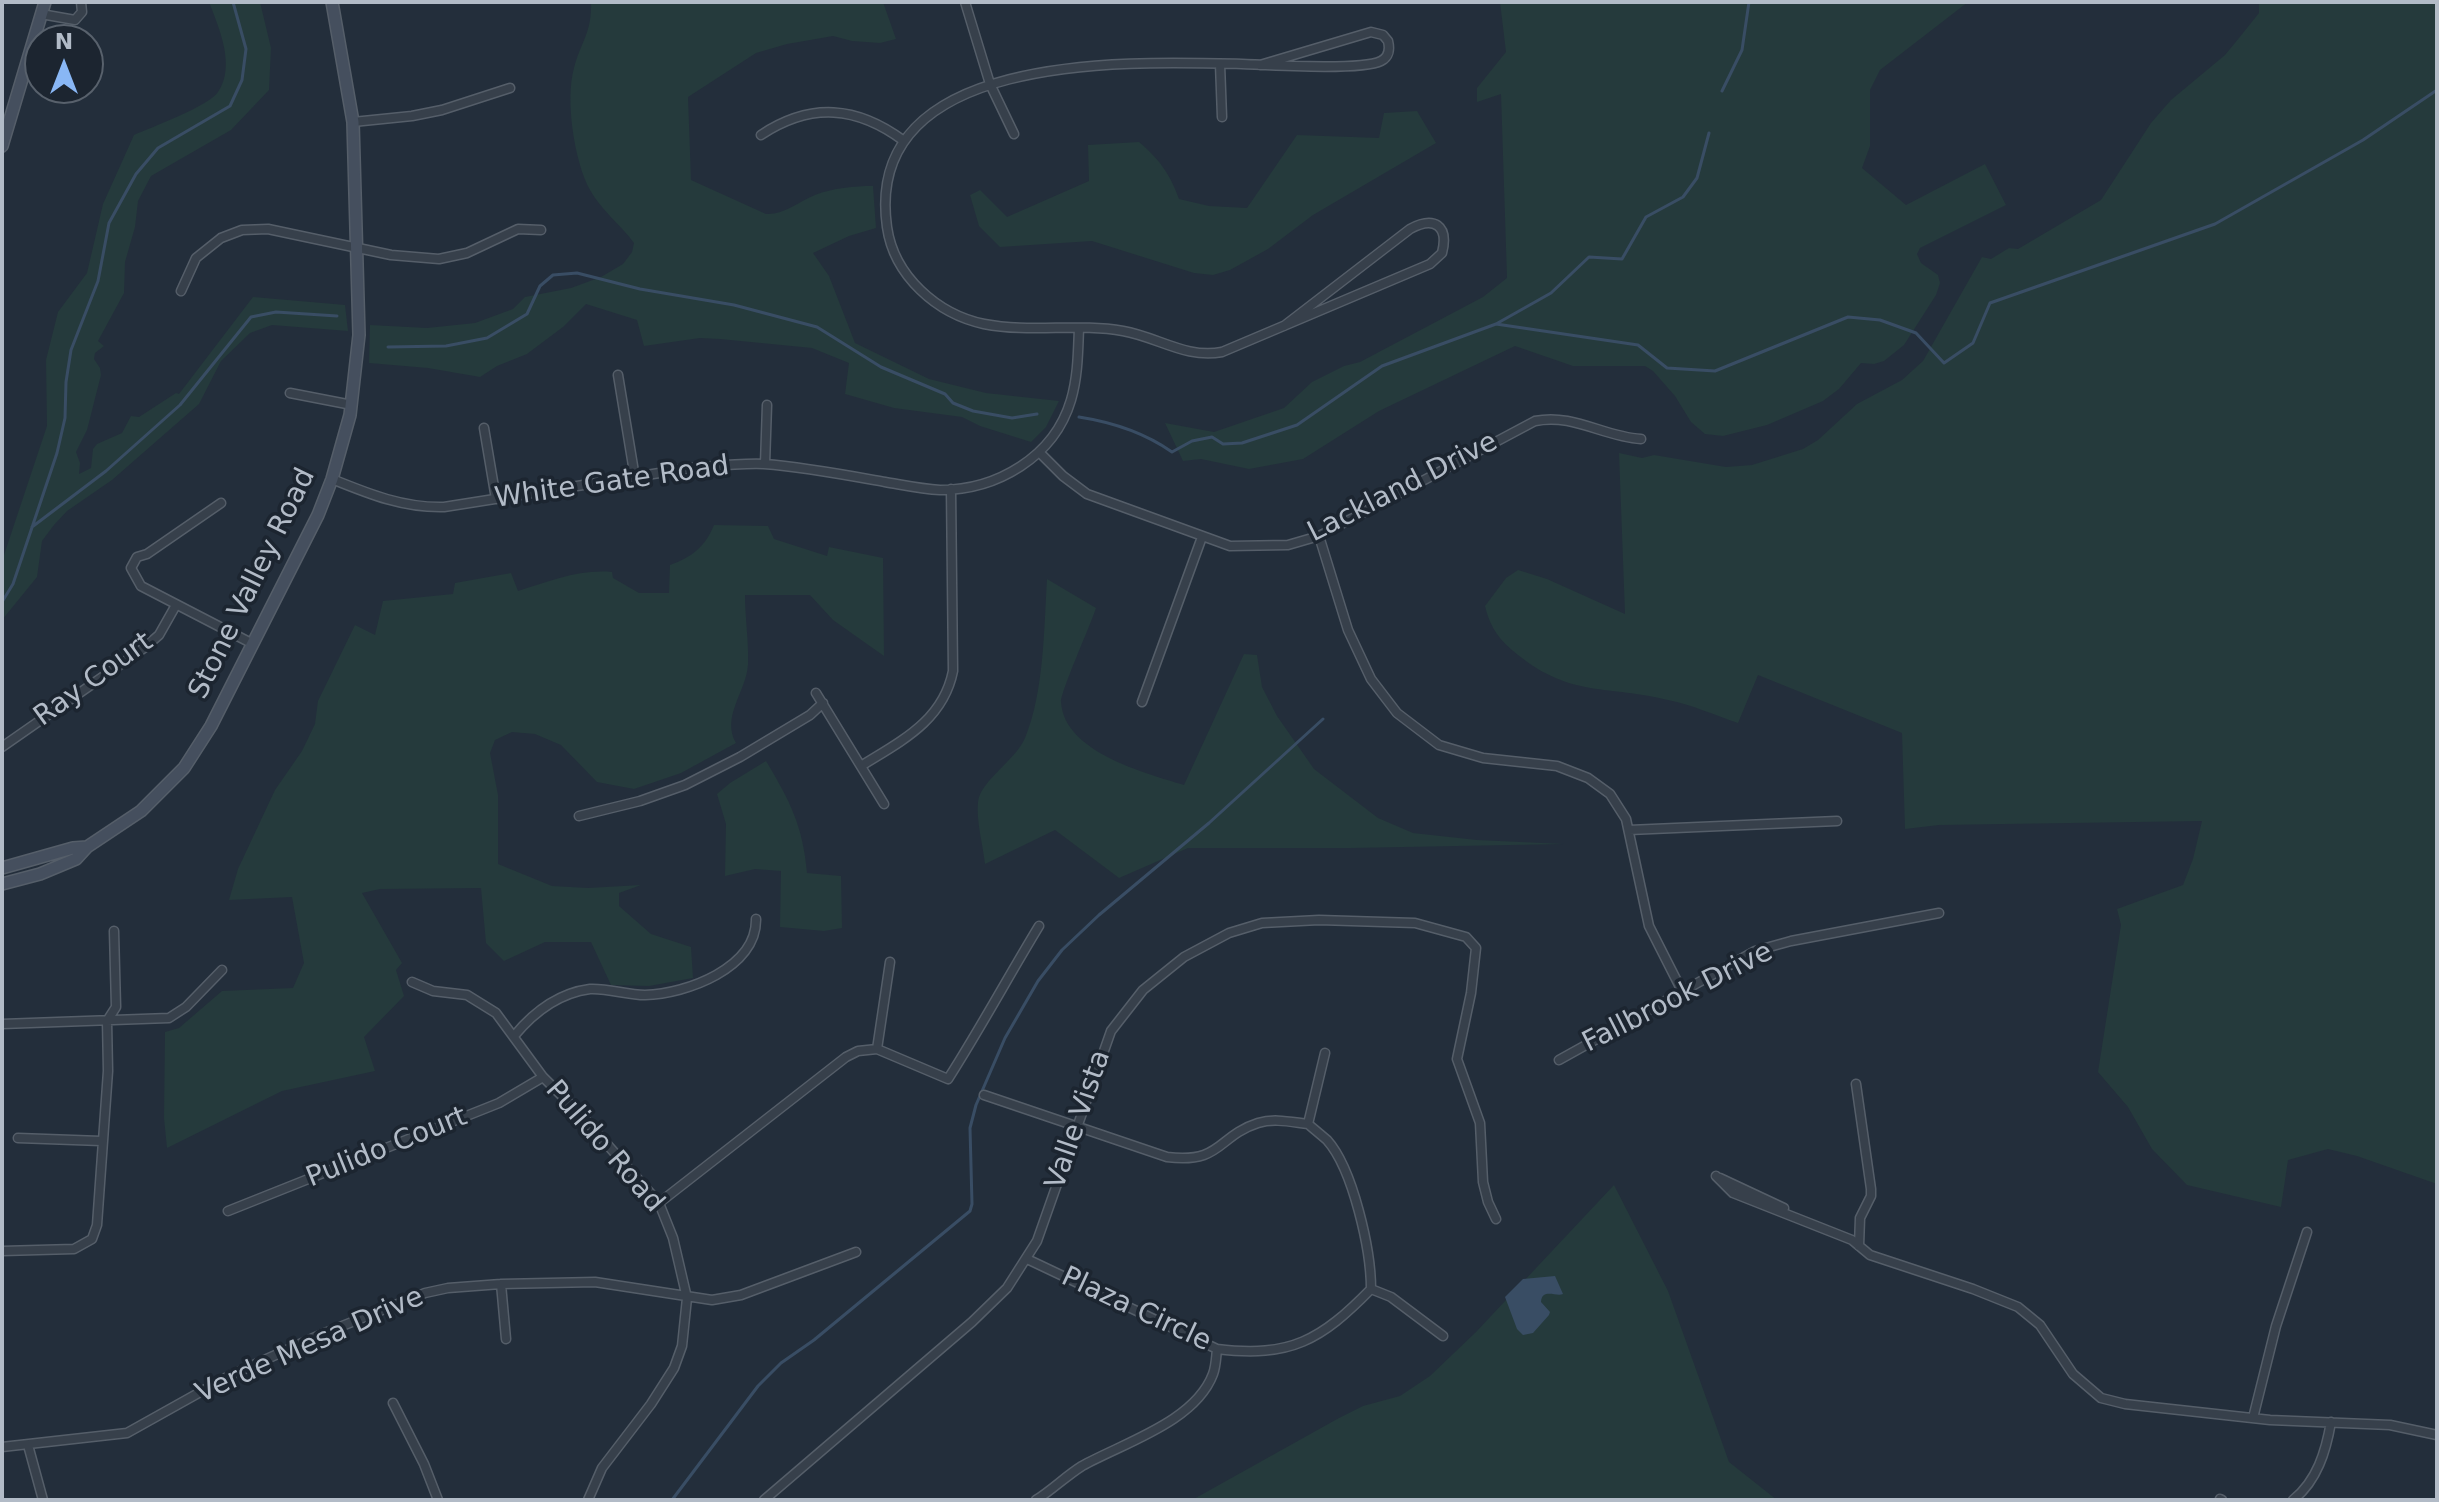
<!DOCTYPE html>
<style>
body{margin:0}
#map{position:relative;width:2439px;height:1502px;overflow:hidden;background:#232e3b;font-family:"DejaVu Sans",sans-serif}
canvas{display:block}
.frame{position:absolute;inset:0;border:4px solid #b2bbc7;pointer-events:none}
.north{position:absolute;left:24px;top:24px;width:80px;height:80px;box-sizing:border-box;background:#1c2530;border:2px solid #58616c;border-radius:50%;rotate:0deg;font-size:22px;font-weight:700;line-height:32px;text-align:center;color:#b2bbc7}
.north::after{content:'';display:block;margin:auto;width:28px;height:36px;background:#89b7f5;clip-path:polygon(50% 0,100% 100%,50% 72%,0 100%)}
</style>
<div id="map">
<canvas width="2439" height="1502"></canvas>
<div class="frame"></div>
<div class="north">N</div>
</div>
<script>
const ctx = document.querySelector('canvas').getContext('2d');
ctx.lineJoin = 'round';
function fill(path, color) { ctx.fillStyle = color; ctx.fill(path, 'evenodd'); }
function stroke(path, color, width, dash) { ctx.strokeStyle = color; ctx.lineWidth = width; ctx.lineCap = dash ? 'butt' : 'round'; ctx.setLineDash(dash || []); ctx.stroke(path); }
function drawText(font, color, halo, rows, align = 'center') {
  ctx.font = font + ' "DejaVu Sans",sans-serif'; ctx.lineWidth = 7; ctx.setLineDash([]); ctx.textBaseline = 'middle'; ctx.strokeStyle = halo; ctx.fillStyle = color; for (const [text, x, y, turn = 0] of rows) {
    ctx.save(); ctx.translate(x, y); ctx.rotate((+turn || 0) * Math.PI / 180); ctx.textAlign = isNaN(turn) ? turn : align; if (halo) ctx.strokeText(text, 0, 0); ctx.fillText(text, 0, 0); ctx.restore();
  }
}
fill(new Path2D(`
 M209,2h51l11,46 -2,42 -38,40 -80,46 -13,25 -3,26 -10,35 -1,31 -26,48 6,5 -9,7 -1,6 6,9 1,7 -14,55 -11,22 4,11 -1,11 12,-6 2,-19 4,-5 25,-11 9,-17 8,1 37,-24 3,1 74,-97 92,8 3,26 -76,-6 -22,8 -29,28 -22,43 -87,76 -45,31 -13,14 -12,16 -5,36 -35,43v-59l45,-135 -1,-66 12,-48 29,-39 16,-69 31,-69c18,-8 75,-29 84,-43 18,-26 1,-64 -9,-90z
 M591,2h292l13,37 -16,4 -28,-2 -19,-5 -46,8 -31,9 -68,44 3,83 75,34c18,1 32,-12 49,-19 18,-7 39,-9 58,-9l3,42 -27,8 -36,17 16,23 26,67 74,36 57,14 73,8 -13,26 -15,15 -51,-16 -18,-9 -68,-9 -49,-14 4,-31 -37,-15 -92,-9 -20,-1 -56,8 -7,-26 -51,-16 -23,23 -36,27 -30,12 -17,11 -52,-9 -59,-5 1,-38 57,3 48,-5 38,-14 12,-12 46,-9 30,-11 22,-13 9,-12 2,-9c-14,-19 -33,-33 -44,-53 -16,-29 -25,-91 -16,-122 7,-27 18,-35 17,-66z
 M1500,2h468l-88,68 -10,20v56l-8,22 44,37 79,-41 21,41 -86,43 -3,6 4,9 17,12 2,8 -4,12 -32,50 -20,16 -10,3 -13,-1 -22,26 -16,12 -56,24 -44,11 -18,-2 -14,-12 -16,-26 -22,-25 -8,-5h-72l-58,-20 -136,65 -76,48 -54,10 -48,-10 -18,2 -18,-38 49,9 70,-24 28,-26 32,-16 16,-4 123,-65 24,-19 -6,-184 -24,8v-14l29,-36z
 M2259,2h178v1182l-80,-28 -29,-7 -40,11 -7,47 -94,-22 -35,-36 -24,-42 -30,-35 23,-147 -4,-16 66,-24 10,-26 9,-38 -263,4 -34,4 -3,-96 -144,-58 -20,48c-23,-8 -46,-18 -70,-23 -60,-15 -96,-2 -150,-45 -18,-14 -28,-27 -33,-49l21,-28 12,-8 29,9 78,35 -6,-161 23,5 12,-3 72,12 26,-2 51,-16 15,-9 39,-36 45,-24 21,-19 59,-104 9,2 18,-11 9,1 83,-49 50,-77 20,-23 54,-45 14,-17 20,-25z
 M1417,111l19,32 -123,72 -45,34 -38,21 -17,5 -19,-2 -102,-32 -92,6 -21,-21 -9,-31 10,-5 27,27 82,-36 -1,-36 51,-3c21,18 31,32 40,57l30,7 38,2 50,-73 82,3 5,-25z
 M714,525l54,1 6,13 53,17 2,-9 54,11 1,98 -51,-36 -23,-25h-65c0,23 4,47 3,70 -2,27 -27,52 -12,78l-55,30 -47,16 -37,-7 -36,-37 -26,-11 -23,-2 -17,8 -5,13 8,42v69l54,22 36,2 53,-3 -22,8v13l32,28 40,13 2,31 -44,8 -38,-1 -20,-43h-46l-41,19 -18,-18 -5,-55 -101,1 -18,4 40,70 -6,7 8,26 -40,41 11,34 -93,20 -115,57 -3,-30 1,-86 14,-4 43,-37 71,-3 11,-25 -12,-66 -63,3 9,-31 37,-79 27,-39 13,-27 3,-23 37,-76 20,10 8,-34 70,-7 2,-11 56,-10 7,18c32,-10 61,-22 94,-19l1,6 26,15h30l1,-28c22,-8 35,-18 44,-40z
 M1047,579l49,29c-5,16 -35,83 -35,94 3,50 84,71 123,83l60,-131 13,1 5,32 15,29 37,53 64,49 35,15 64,7 87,4 -213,4h-163l-69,30 -64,-48 -70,34c-2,-19 -9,-43 -7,-62 2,-21 37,-41 47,-64 19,-45 19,-110 22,-159z
 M766,761c24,40 37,65 41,112l34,3 1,52 -18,3 -44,-4 1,-56 -26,-2 -30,7 1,-52 -9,-30 13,-11z
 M1614,1185l54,106 61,171 48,38h-585l147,-82 24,-12 37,-10 30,-20 46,-44z`), '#253a3c');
fill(new Path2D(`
 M1555,1276l8,18c-7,3 -21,-6 -22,8l9,10 -1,3 -16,18 -10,2 -6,-6 -12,-32 18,-18z`), '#394d64');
stroke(new Path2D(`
 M1722,91l20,-41 7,-48
 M1496,324l142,21 29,23 48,3 133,-54 32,3 36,13 28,30 29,-20 17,-40 225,-79 148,-84 74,-50
 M388,347l58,-1 41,-8 40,-24 13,-28 13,-11 24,-2 63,16 94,16 83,22 64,40 64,27 8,9 20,8 39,7 25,-4
 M1079,417c32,5 66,16 93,35l20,-11 20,-4 11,7 19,-1 55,-18 85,-59 114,-42 55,-31 38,-36 33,2 24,-42 37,-20 14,-19 12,-45
 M32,527l74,-56 74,-66 71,-88 25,-5 61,4
 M2,602l11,-18 44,-131 8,-35 1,-36 5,-32 27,-69 11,-58 27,-49 22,-26 72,-42 12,-26 4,-31 -13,-47
 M672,1500l86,-114 23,-23 33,-23 156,-129 2,-7 -2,-76 6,-23 29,-67 33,-57 24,-31 37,-35 110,-92 114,-104`), '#394d64', 3);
const street = new Path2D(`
 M965,2l25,82 24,50
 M41,14l34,6 7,-8 -1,-10
 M1220,64l2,53
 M1260,65l111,-33 12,3 5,6c2,8 1,16 -7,20 -20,10 -113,4 -139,3 -113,-3 -380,-13 -355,163 7,49 50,87 97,97 46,9 94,-1 139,7 35,6 63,28 99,21l208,-88 12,-11c7,-28 -8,-37 -32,-24l-126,97
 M353,122l59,-6 30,-6 68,-22
 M761,135c50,-33 96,-29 143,6
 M181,291l15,-33 25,-20 21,-8 26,-1 123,26 48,4 28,-6 51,-24 23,1
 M618,375l17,103
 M290,393l62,12
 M484,428l12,71
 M1040,453l23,23 24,18 143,52 58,-1 31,-9 216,-115c38,-8 69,16 106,18
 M765,464l2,-59
 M332,479c37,15 71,29 112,28l247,-39c25,-2 49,-5 73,-4 40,3 82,11 121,18 18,3 36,7 55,8 57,0 114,-33 131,-90 7,-24 7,-48 8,-72
 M221,503l-74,51 -10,3 -6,11 10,18 112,58
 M1319,536l29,94 23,49 26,34 42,32 44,13 74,8 31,12 22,16 16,25 23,107 33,65
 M816,693l68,111
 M1142,702l60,-165
 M2,747l142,-99 15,-13 17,-30
 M861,766c40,-25 82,-45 92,-95l-2,-182
 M579,816l61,-15 45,-16 55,-28 70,-42 13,-12
 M1629,830l208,-9
 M412,982l21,9 34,4 29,18 47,64 39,39 77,87 14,35 14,60 -5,48 -8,22 -23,36 -49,64 -14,32
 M2,1024l167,-6 17,-11 36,-37
 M514,1036c19,-23 45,-43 76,-47 18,-1 37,6 55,6 41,-1 112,-27 111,-76
 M877,1049l13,-87
 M1559,1060l196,-109 36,-10 148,-28
 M1856,1084l15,105v7l-11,22 -1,28
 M984,1095l183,62c55,7 50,-21 91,-34 16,-5 33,-1 50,1l17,-71
 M1308,1124c6,5 13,11 19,16 26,29 44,110 44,149
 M18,1138l83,3
 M1716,1176l17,17 119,47 18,15 103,34 45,18 22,18 33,49 28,24 24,6 145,16 120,5 47,10
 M1720,1178l64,30
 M659,1203l187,-146 12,-6 19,-2 71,30c32,-50 60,-102 91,-153
 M228,1211l271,-108 44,-26
 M2,1251l72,-2 18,-10 5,-14 11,-154 -1,-50 9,-14 -2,-76
 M1027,1259l190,90c74,9 104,-9 154,-60
 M501,1284l5,55
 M1371,1289l20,8 52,39
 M393,1403l31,61 14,36
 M2253,1418l23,-92 31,-94
 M28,1445l15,55
 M2,1447l125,-14 102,-57 93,-42 103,-41 23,-5 53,-4 94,-2 117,18 29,-5 115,-43
 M2220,1499l2,1
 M764,1500l208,-178 35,-34 30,-47 74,-210 32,-41 41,-33 45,-24 33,-10 57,-3 96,3 51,14 10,11 -5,45 -14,66 23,64 3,59 5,20 8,17
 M1036,1500c16,-10 30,-24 46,-34 41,-23 113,-44 131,-92 3,-8 3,-16 4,-25
 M2293,1500c24,-19 33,-49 38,-78`);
const secondary = new Path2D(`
 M2,146l43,-144
 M2,868l71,-20 14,-1
 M2,884l38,-10 36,-15 11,-12 54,-36 43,-43 27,-42 107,-211 14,-36 18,-64 9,-80 -6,-213 -21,-120`);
stroke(street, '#555e69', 11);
stroke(secondary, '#555e69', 14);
stroke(street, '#37404b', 8);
stroke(secondary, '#454f5e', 11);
drawText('28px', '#b2bbc7', '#1c2530', [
 ["White Gate Road",612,483,-8],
 ["Lackland Drive",1403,488,-27],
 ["Stone Valley Road",253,584,-64],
 ["Ray Court",94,680,-36],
 ["Fallbrook Drive",1678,998,-27],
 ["Valle Vista",1079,1120,-71],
 ["Pulido Road",604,1147,49],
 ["Pulido Court",387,1148,-22],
 ["Plaza Circle",1136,1310,25],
 ["Verde Mesa Drive",310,1346,-24]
]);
</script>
